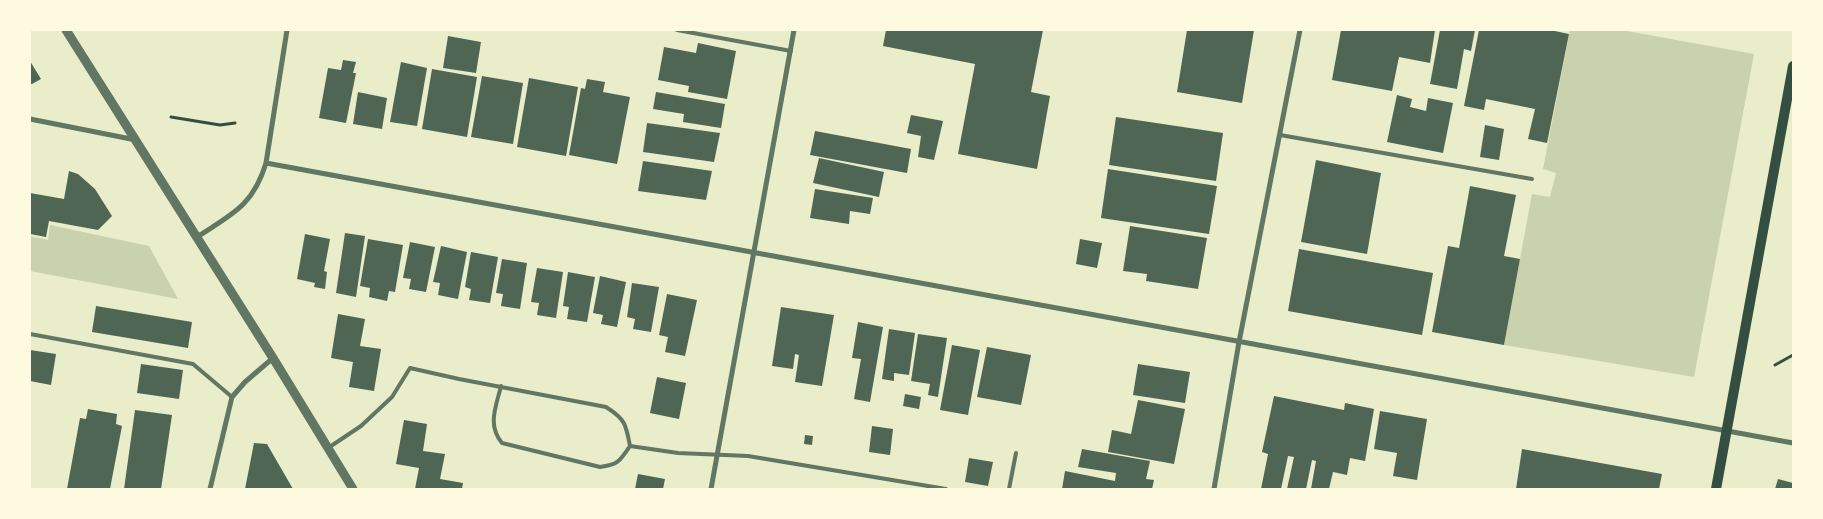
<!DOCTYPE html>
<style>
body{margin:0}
#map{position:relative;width:1823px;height:519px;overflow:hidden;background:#e9edc9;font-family:"Varela Round",sans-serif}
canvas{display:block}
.frame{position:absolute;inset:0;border:31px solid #fefae0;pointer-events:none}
</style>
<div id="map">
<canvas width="1823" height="519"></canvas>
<div class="frame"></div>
</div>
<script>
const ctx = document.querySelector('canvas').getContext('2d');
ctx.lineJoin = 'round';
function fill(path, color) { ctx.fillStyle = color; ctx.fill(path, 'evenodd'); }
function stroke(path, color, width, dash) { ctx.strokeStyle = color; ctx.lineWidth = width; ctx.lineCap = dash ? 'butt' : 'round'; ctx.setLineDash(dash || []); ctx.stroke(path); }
fill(new Path2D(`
 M1570,30h51l133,24 -60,323 -190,-32 28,-151 18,3 6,-24 -13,-4z
 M50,225l99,21 29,53 -148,-28v-35l18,4z`), '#cad2ad');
fill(new Path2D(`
 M886,30h157l-12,62 19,4 -13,73 -79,-15 17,-90 -92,-18z
 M1187,30h67l-12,73 -65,-11z
 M1341,30h94l-5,33 -31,-6 -7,34 -60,-11z
 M1440,30h35l-4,21 -7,-2 -7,40 -27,-5z
 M1479,30h71l19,4 -22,109 -19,-4 7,-30 -49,-10 -2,11 -20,-4z
 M448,36l33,6 -5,31 -33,-5z
 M698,43l38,8 -9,48 -39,-7 1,-6 -31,-6 6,-33 32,6z
 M343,60l13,2 -3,11h3l-10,50 -27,-5 9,-50 13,2z
 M30,61l11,18 -9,5h-2z
 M401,62l26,6 -10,58 -27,-4z
 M432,69l45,8 -10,60 -45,-8z
 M482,76l41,7 -10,61 -42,-7z
 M529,78l49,9 -12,69 -49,-9z
 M587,79l18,3 -2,10 27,5 -13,67 -48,-9 12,-67 4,1z
 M358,92l29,6 -5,31 -29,-5z
 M656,92l69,12 -4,24 -38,-6 1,-8 -31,-5z
 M1397,95l15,4 -2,8 16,4 2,-13 25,5 -10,50 -56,-11z
 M911,115l32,6 -9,39 -16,-3 3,-21 -14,-3z
 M1116,117l107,16 -7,48 -107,-16z
 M647,123l73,10 -6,29 -71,-10z
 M1485,125l19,4 -5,31 -19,-3z
 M815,131l96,18 -4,24 -97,-18z
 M819,158l65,14 -5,25 -66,-14z
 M1316,160l65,13 -14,81 -66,-12z
 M643,161l69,10 -6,29 -68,-9z
 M1108,169l109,17 -8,48 -108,-16z
 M69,171l9,3 17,15 17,27 -14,14 -49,-9 -3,16 -16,-3v-41l34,6z
 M1470,186l46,9 -12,61 16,3 -16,86 -72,-13 16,-86 11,2z
 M815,189l58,9 -3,16 -20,-3 -1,13 -39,-6z
 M1130,226l77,12 -9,51 -52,-8 1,-7 -24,-3z
 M345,233l20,3 -9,61 -20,-4z
 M305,234l25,5 -6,32 3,1 -2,17 -11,-2 1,-4 -18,-4z
 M368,239l35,6 -8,47 -6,-1 -2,10 -18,-4 1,-9 -10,-2z
 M1080,239l22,4 -5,25 -21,-4z
 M410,242l25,5 -9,45 -17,-3 2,-10 -8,-1z
 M441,246l26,6 -9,47 -20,-4 2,-12 -7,-1z
 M1299,249l134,24 -11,62 -134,-24z
 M471,252l27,5 -8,46 -21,-3 2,-11 -6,-2z
 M502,259l25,4 -7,46 -19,-3 2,-12 -7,-1z
 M537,268l26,4 -7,46 -19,-3 2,-12 -8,-1z
 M568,272l27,5 -8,45 -20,-3 2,-12 -6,-1z
 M600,276l26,6 -9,45 -16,-3 2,-9 -10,-2z
 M632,283l27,4 -8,45 -18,-3 2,-10 -8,-2z
 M667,294l30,6 -12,56 -20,-4 3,-15 -9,-2z
 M96,306l96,16 -4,26 -96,-16z
 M781,307l53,8 -12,71 -27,-4 4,-27 -4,-1 -2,15 -21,-3z
 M338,314l27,5 -5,27 21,3 -7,42 -25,-4 4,-25 -22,-4z
 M858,322l25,5 -13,75 -16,-3 7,-40 -9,-1z
 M889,329l26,4 -6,42 -15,-2v8l-12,-2z
 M918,334l29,4 -9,59 -10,-2 2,-11 -19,-3z
 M952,345l28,5 -12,65 -28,-5z
 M987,347l44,8 -10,50 -44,-8z
 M30,350l26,4 -5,31 -21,-4z
 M141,364l42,6 -4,29 -42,-6z
 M1138,364l52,8 -5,31 -52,-8z
 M657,377l29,6 -7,36 -29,-6z
 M905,394l16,3 -2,12 -16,-3z
 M1274,396l70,14 1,-7 29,6 -9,52 -15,-3 -3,17 -14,-3 -4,17h-18l5,-28 -4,-1 -6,29h-19l7,-32 -6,-1 -7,33h-20l7,-35 -6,-2z
 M1138,400l47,9 -11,55 -66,-12 4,-22 19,4z
 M88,409l29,5 -1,10 6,2 -12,63h-43l13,-71 6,1z
 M135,410l37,5 -11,74h-37z
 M1380,411l47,8 -10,61 -24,-4 4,-23 -23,-4z
 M404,420l23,4 -4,27 22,3 -5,25 23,4 -1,6h-47l4,-21 -23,-4z
 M872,426l21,3 -3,26 -21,-3z
 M805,435l8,1 -1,9 -8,-1z
 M254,443l13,1 26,45h-48z
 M1082,449l68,12 -4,18 8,1 -2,9h-90l3,-18 50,10 1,-8 -38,-6z
 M1522,449l140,25 -3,15h-143z
 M969,458l24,4 -5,24 -23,-4z
 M638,474l27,5 -2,10h-28z
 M1778,479l15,4v6h-18z`), '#4f6655');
stroke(new Path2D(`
 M171,117l49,8 15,-2
 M1775,365l18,-10`), '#344e41', 3);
stroke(new Path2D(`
 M677,30l114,21
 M1280,135l252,44
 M30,334l163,30 39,33
 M501,386c-5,21 -14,39 1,57l98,24c18,-2 20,-6 30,-21
 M328,448l33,-22 31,-29 18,-29 49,11 147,28c19,12 20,17 24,39l48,7 70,3 198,33
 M1009,489l7,-36`), '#617663', 4);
stroke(new Path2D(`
 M30,119l106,21
 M266,163l1527,280
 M197,237c35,-23 56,-31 69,-74l21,-133
 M210,489l22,-92 13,-15 28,-24
 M711,489l83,-459
 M1214,489l25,-147 61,-312`), '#617663', 5);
stroke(new Path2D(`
 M66,30l207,328 80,131`), '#617663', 9);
stroke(new Path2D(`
 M1716,489l77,-423`), '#344e41', 10);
</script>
